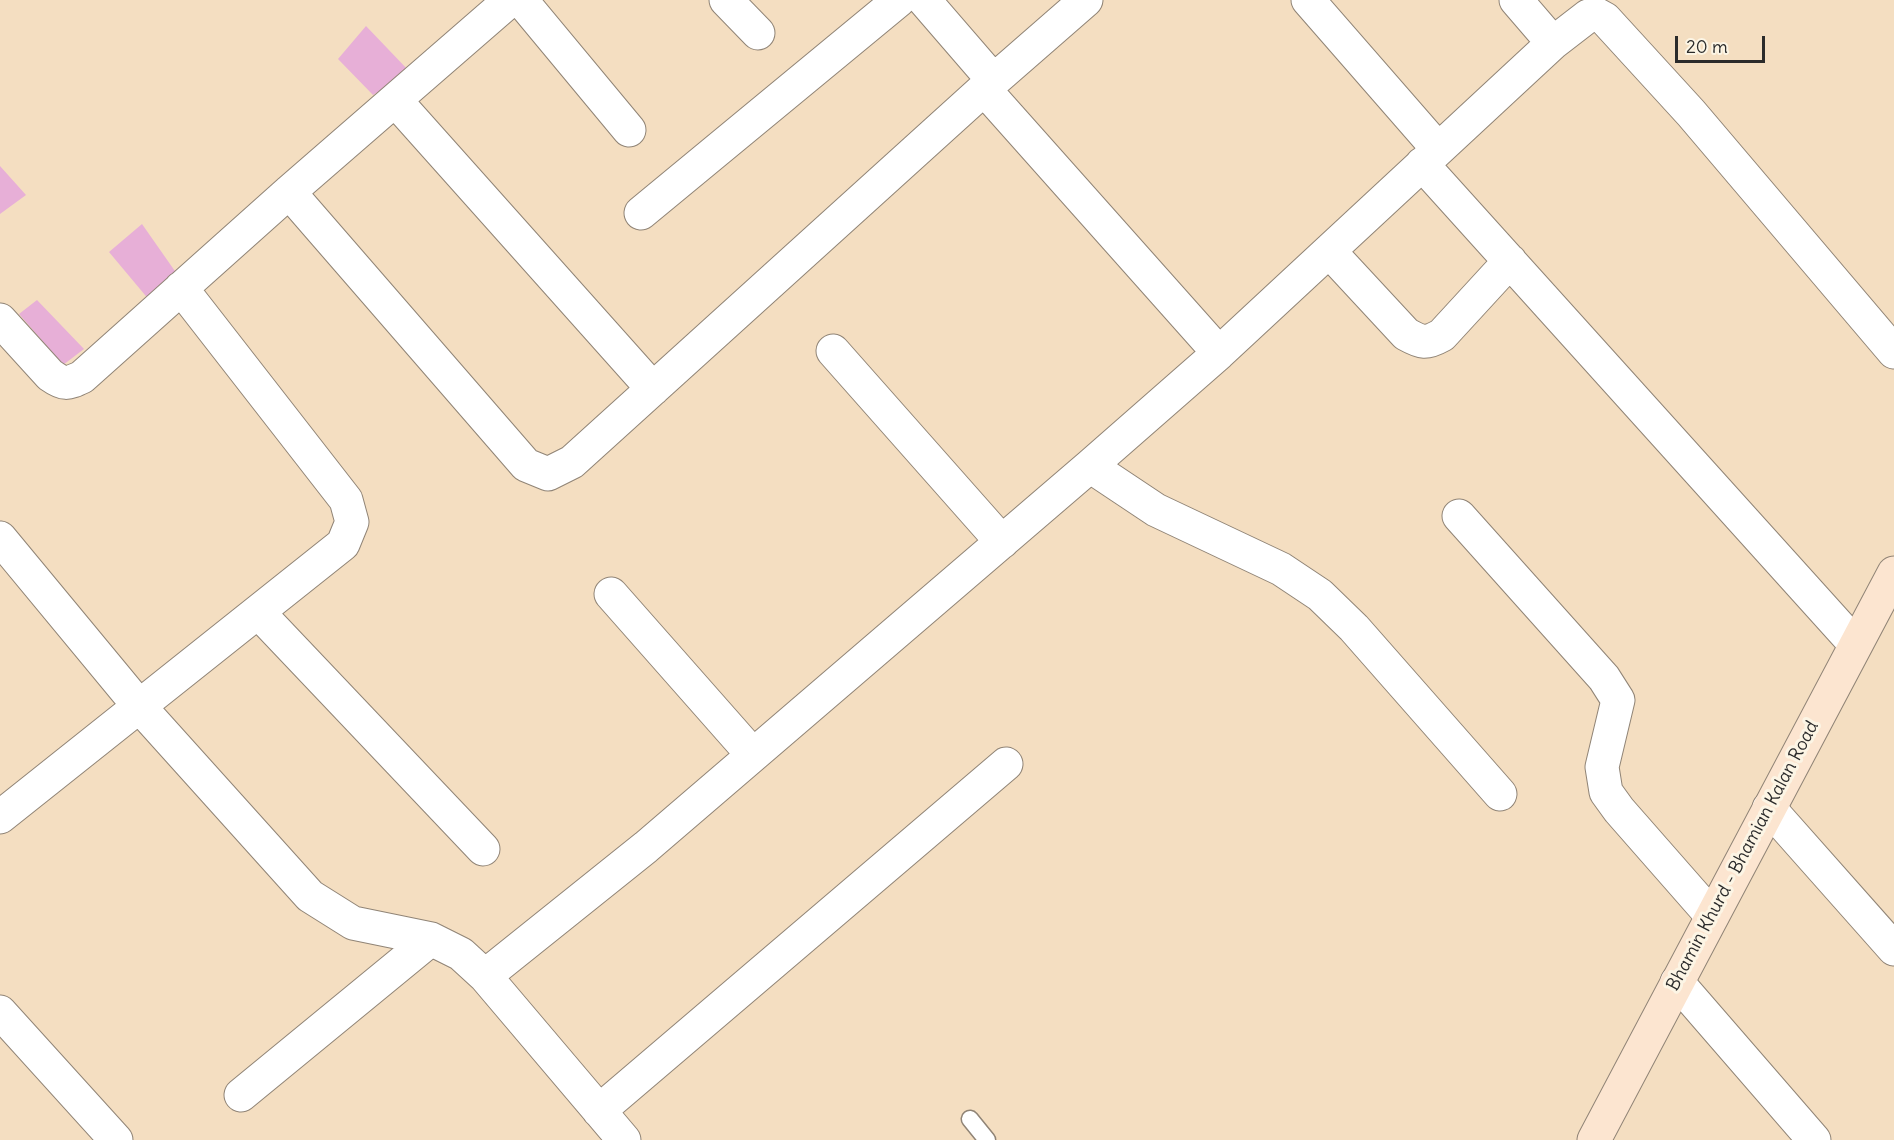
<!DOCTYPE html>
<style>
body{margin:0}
#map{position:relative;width:1894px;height:1140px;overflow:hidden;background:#f4dec1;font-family:Delius,sans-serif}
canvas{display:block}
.scale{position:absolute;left:1675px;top:36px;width:90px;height:27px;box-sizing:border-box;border:3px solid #2b2b2b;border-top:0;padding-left:8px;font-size:18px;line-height:21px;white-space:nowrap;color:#2b2b2b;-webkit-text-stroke:4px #fcf5e5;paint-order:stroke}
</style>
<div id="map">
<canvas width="1894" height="1140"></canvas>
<div class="scale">20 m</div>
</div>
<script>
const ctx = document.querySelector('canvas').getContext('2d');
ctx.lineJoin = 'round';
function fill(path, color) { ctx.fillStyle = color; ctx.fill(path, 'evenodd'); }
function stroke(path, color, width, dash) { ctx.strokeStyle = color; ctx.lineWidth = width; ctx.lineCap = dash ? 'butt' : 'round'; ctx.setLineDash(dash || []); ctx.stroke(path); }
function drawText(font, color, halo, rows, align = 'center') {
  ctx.font = font + ' Delius,sans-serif'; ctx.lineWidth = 6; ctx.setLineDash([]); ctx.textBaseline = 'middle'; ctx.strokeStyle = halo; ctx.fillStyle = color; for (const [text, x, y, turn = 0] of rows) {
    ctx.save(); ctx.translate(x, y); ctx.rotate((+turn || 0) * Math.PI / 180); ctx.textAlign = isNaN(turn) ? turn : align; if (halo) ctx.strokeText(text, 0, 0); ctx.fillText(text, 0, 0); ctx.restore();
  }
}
fill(new Path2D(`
 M366,26l44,46 -37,23 -35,-36z
 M0,166l26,29 -26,19z
 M142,224l35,50 -27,27 -41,-49z
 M37,300l47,49 -21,16 -44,-51z`), '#e7afd7');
const lane = new Path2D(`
 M970,1119l17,21`);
const street = new Path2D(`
 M521,0l108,130
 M726,0l32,33
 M924,0l70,81
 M1308,0l130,149
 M1516,0l37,43
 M984,89l235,264
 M395,100l258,289
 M1422,164l433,480
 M289,192l237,273 22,9 24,-12 412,-373 102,-89
 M641,213l258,-213
 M1329,251l77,83c16,9 20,10 36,1l68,-74
 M0,320l50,55c14,10 17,9 32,2l207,-185 221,-192
 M833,351l169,191
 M1090,466l66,44 125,59 39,26 34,33 146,166
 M1459,516l145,162 14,22 -16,67 4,25 13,18 93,106
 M0,538l139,168 171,190 43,27 78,16 30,15 24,22 139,164
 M611,594l142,161
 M258,612l225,237
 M1769,808l125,141
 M0,817l343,-273 9,-22 -6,-22 -165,-212
 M485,976l161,-129 444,-381 129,-113 334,-310 35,-27 8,-2 9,5 86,94 203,239
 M1677,982l137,158
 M0,1012l116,128
 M241,1095l190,-156
 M599,1111l407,-347`);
const secondary = new Path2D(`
 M1594,1140l300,-567`);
stroke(lane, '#908476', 19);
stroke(street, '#908476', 35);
stroke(secondary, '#908476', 35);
stroke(lane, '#fff', 16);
stroke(street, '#fff', 33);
stroke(secondary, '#fce5d0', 33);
drawText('18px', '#2b2b2b', '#fcf5e5', [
 ["Bhamin Khurd - Bhamian Kalan Road",1743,856,-62]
]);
</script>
